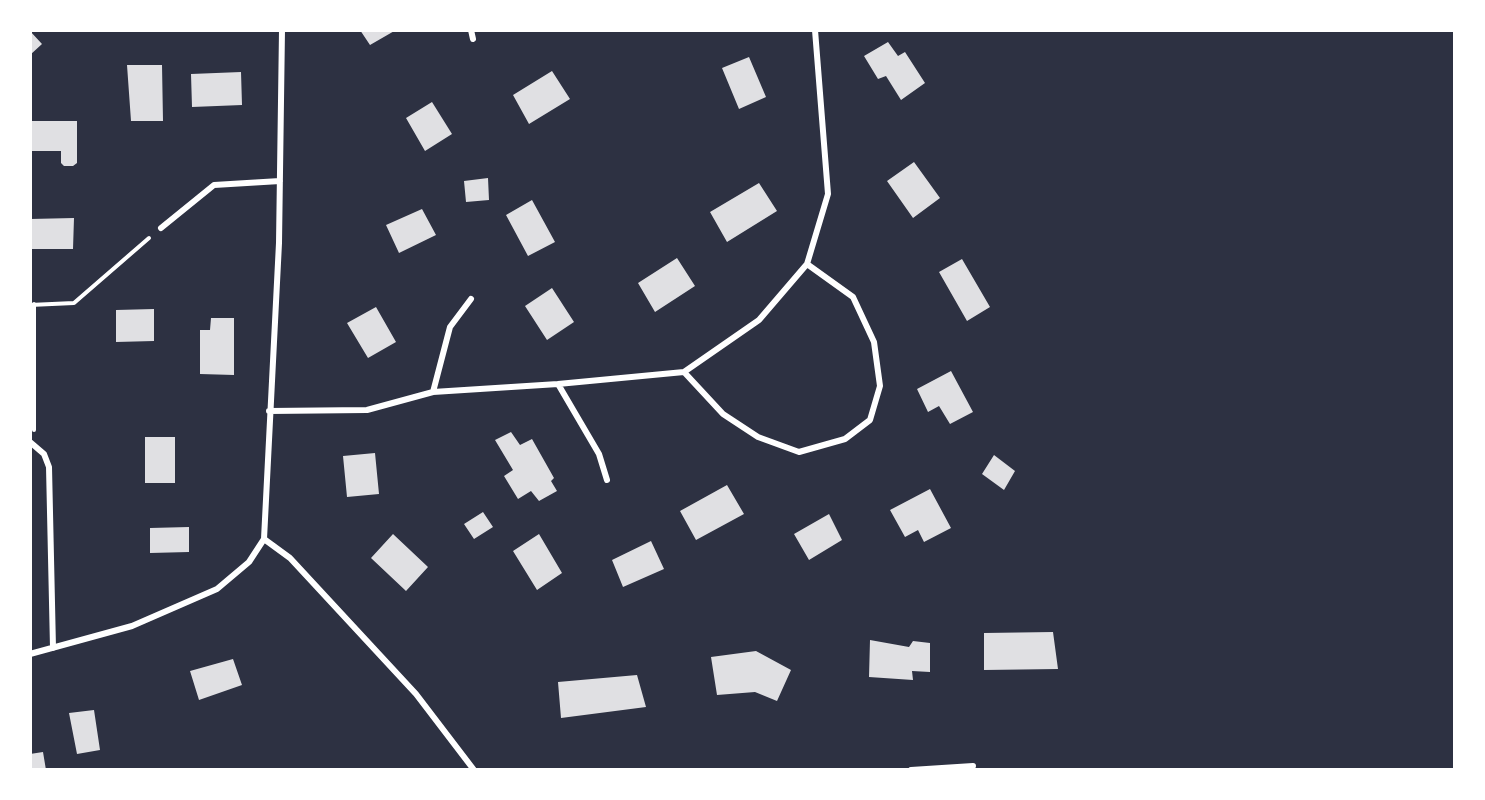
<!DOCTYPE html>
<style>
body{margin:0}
#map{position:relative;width:1485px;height:800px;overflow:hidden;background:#2d3142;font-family:"Nunito Sans",sans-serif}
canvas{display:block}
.frame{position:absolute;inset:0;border:32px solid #fff;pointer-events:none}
</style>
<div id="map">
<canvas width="1485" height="800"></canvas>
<div class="frame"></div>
</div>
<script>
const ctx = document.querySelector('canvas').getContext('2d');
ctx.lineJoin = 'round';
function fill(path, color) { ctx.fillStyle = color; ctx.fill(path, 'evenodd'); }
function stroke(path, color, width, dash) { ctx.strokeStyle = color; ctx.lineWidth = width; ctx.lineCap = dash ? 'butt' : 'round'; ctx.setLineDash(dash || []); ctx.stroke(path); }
fill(new Path2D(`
 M360,30h36l-26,15z
 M30,31l12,13 -12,11z
 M888,42l10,14 7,-4 20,31 -24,17 -15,-24 -8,3 -14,-23z
 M749,57l17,40 -27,12 -17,-41z
 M127,65h35l1,56h-32z
 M552,71l18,28 -41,25 -16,-29z
 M241,72l1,33 -50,2 -1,-33z
 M432,102l20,32 -27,17 -19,-33z
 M31,121h46v42l-4,3h-9l-3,-3v-12h-30z
 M914,162l26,36 -27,20 -26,-37z
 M488,178l1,22 -23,2 -2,-21z
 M759,183l18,28 -50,31 -17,-30z
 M532,200l23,42 -27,14 -22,-41z
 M422,209l14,26 -37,18 -13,-28z
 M74,218l-1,31h-43v-30z
 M677,258l18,28 -40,26 -17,-29z
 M962,259l28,48 -23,14 -28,-49z
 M552,288l22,34 -27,18 -22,-34z
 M376,307l20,35 -28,16 -21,-35z
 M154,309v32l-38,1v-32z
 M211,318h23v57l-34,-1v-44h10z
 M951,371l22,41 -23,12 -11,-18 -11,6 -11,-23z
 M511,432l9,13 12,-6 22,39 -3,3 6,10 -18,10 -8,-10 -13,8 -14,-23 9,-6 -18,-30z
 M145,437h30v46h-30z
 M375,453l4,41 -32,3 -4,-41z
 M994,455l21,16 -11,19 -22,-16z
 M727,485l17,29 -48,26 -16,-29z
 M930,489l21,39 -27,14 -6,-12 -13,7 -15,-27z
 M483,512l10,15 -19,12 -10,-15z
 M829,514l13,26 -33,20 -15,-26z
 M189,527v25l-39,1v-25z
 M393,534l35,33 -22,24 -35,-33z
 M539,534l23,39 -25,17 -24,-39z
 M651,541l13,28 -41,18 -11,-27z
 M1053,632l5,37 -74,1v-37z
 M870,640l39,7 4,-6 17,2v29l-18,-1 1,9 -44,-3z
 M756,651l35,19 -14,31 -22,-9 -38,3 -6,-38z
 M233,659l9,26 -43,15 -9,-29z
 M637,675l9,32 -85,11 -3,-36z
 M94,710l6,40 -23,4 -8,-41z
 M43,752l3,18h-16v-16z`), '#e0e0e3');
stroke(new Path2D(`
 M30,305l44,-2 75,-65
 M34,430v-126`), '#fff', 4);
stroke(new Path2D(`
 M471,30l2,9
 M161,228l53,-43 66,-4
 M684,372l39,42 35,23 41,15 46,-13 25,-19 10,-34 -6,-44 -21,-45 -46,-33
 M433,392l17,-65 21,-28
 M269,411l98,-1 66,-18 125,-8
 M30,442l14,12 5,13 4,181
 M607,480l-8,-26 -41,-70 126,-12 75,-52 48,-56 21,-70 -13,-164
 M264,539l15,-296 3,-213
 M264,539l26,19 126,136 58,76
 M30,654l102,-28 85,-37 32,-27 15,-23
 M911,770l62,-4`), '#fff', 6);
</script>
